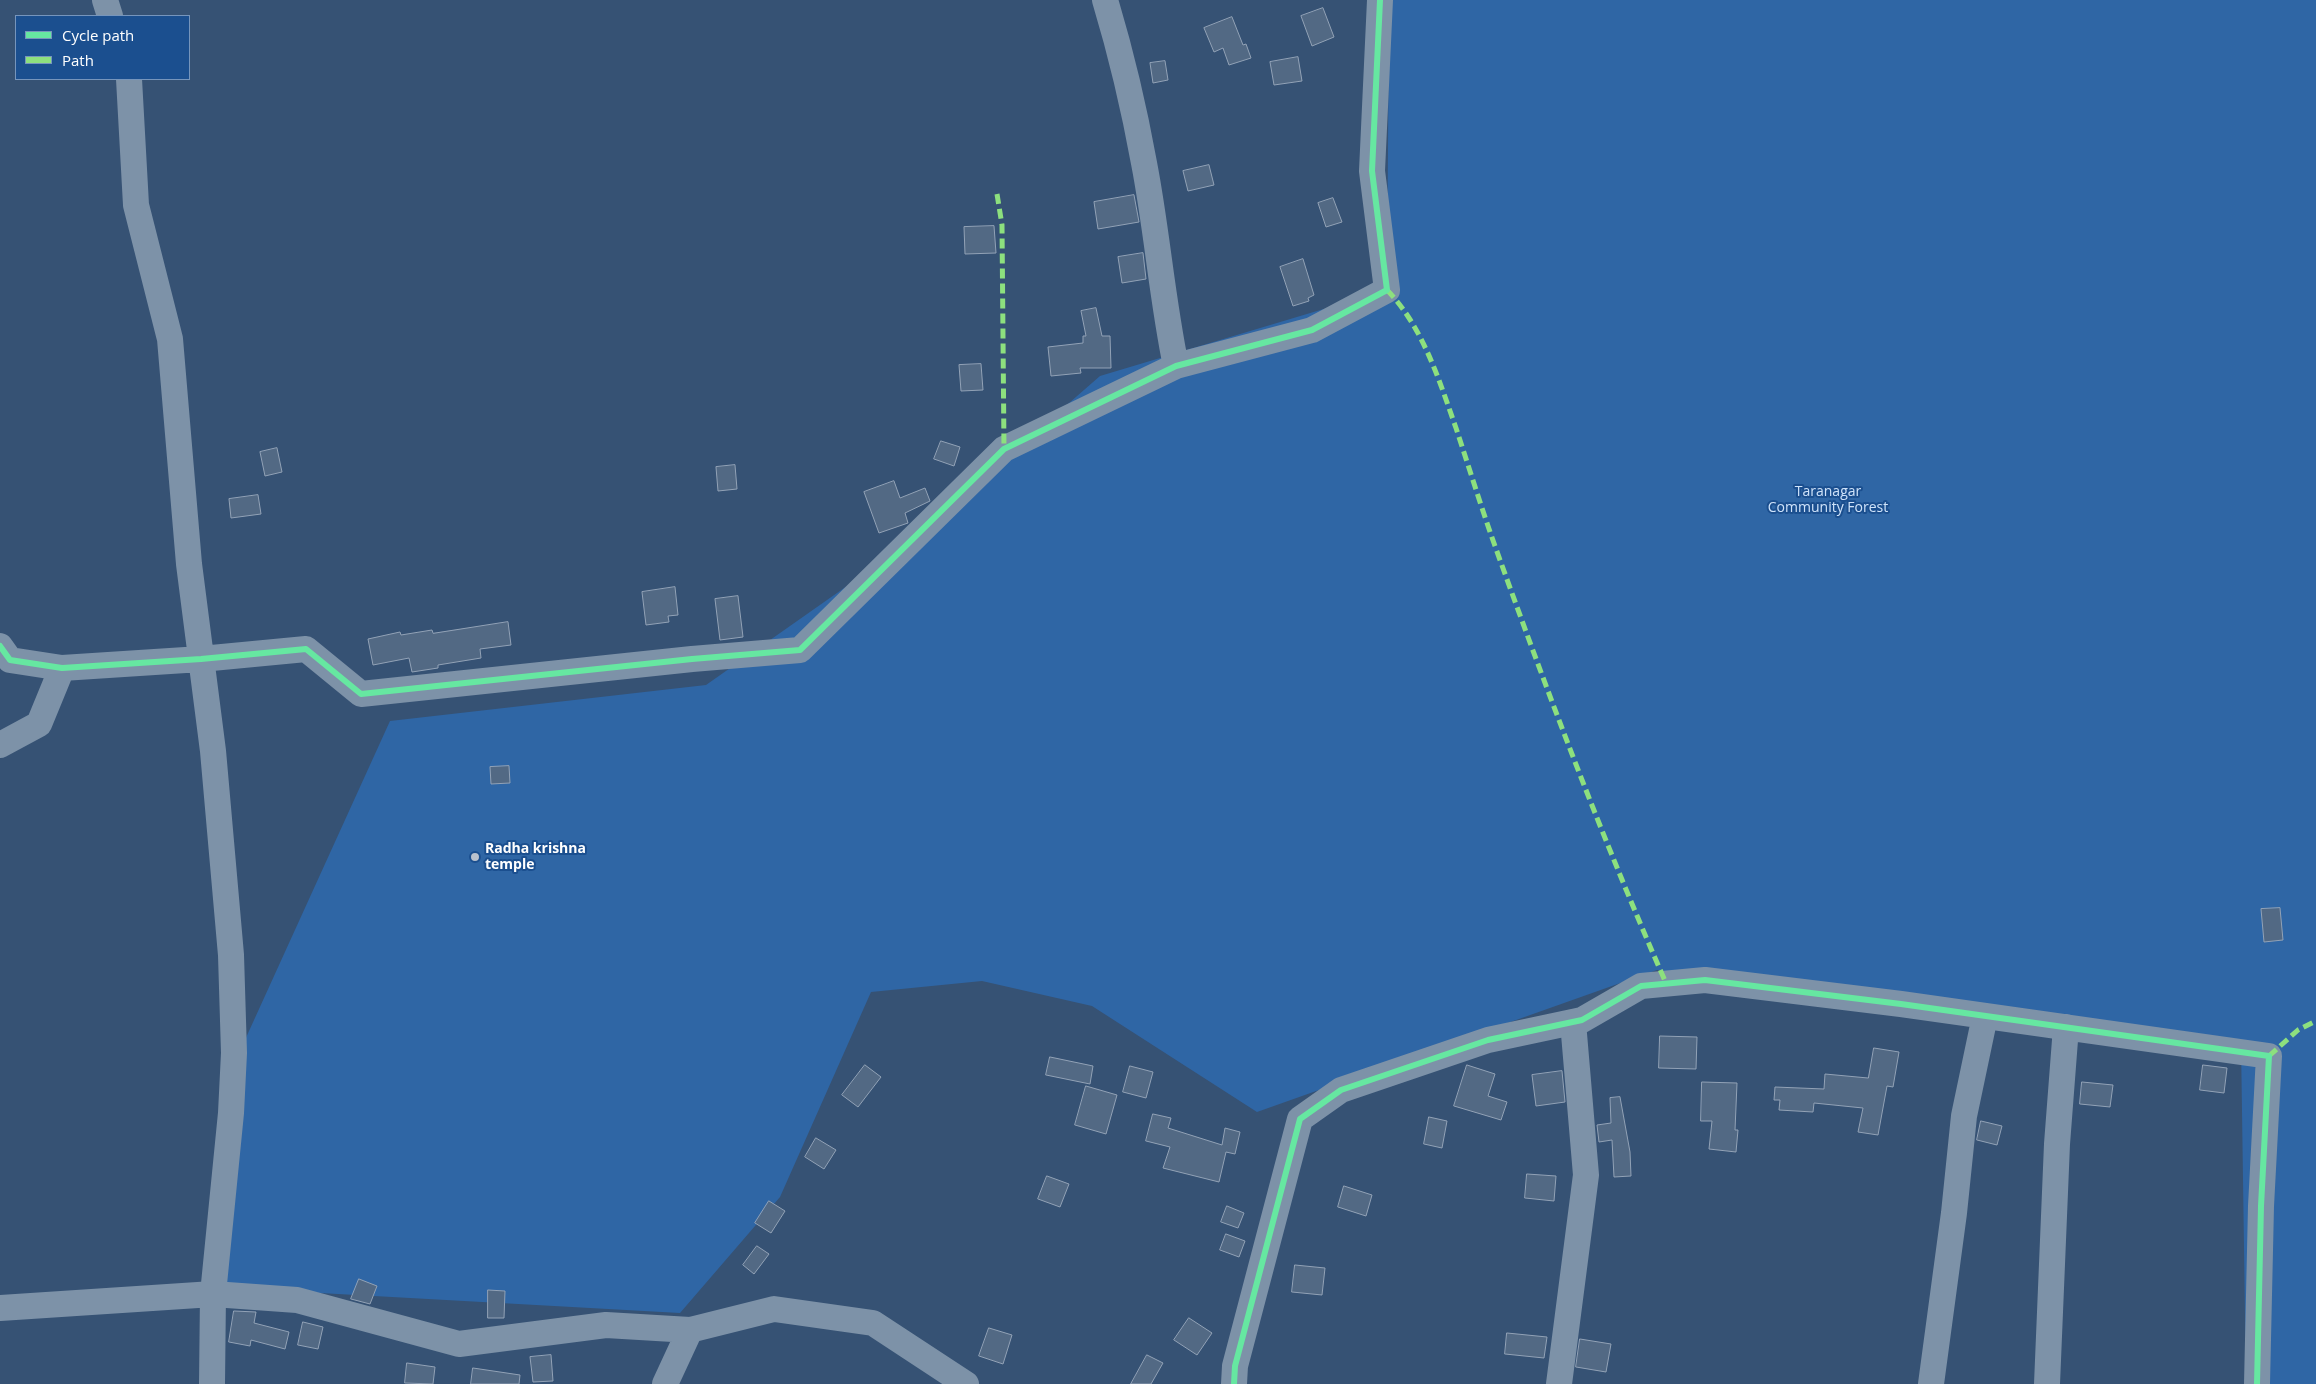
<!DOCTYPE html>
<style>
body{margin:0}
#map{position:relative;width:2316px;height:1384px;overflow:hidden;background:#365274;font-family:"Open Sans",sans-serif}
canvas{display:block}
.legend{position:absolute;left:15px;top:15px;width:175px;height:65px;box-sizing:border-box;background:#1b4f8f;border:1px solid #7695bc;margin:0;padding:6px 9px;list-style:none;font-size:15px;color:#fff}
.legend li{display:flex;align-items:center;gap:10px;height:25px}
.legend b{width:25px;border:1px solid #7695bc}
</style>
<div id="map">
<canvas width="2316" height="1384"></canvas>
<ul class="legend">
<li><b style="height:6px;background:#66e7a1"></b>Cycle path</li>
<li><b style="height:6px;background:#8de07e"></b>Path</li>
</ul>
</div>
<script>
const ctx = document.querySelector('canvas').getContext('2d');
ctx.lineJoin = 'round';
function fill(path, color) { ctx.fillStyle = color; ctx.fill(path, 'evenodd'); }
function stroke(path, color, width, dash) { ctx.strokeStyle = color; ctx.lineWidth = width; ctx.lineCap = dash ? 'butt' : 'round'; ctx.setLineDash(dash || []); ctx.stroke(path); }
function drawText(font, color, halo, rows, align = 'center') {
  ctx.font = font + ' "Open Sans",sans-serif'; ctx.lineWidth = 4; ctx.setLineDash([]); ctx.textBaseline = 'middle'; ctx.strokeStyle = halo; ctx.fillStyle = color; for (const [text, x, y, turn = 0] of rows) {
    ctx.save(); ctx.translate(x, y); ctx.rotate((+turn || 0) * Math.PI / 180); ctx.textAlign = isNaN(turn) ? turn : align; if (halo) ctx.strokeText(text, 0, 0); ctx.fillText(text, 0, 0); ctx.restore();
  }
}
fill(new Path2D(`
 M1389,0h927v1384h-70l-5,-341 -584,-73 -400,142 -165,-106 -110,-25 -111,11 -91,205 -100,116 -468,-26 12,-201 166,-365 316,-36 205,-144 189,-165 287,-86z`), '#2f66a5');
const building = new Path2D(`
 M1323,8l11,29 -22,9 -11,-30z
 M1232,17l11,28 3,-1 5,14 -22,7 -6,-17 -9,4 -10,-24z
 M1298,57l4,24 -28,4 -4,-23z
 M1165,61l3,19 -15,3 -3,-20z
 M1209,165l5,20 -26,6 -5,-20z
 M1134,195l5,27 -41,7 -4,-27z
 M1333,198l9,24 -16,5 -8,-24z
 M994,226l2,27 -31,1 -1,-27z
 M1143,253l3,26 -24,4 -4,-26z
 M1303,259l11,36 -6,3 1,3 -16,5 -13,-39z
 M1096,308l6,28h8l1,32h-31l1,5 -30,3 -3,-29 35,-4v-7h3l-5,-25z
 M981,364l2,26 -22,1 -2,-26z
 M941,441l19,6 -6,19 -20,-7z
 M277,448l5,24 -17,4 -5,-24z
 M735,465l2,24 -19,2 -2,-24z
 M894,481l6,17 25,-10 5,13 -25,12 3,10 -29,10 -15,-41z
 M258,495l3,19 -30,4 -2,-19z
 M675,587l3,28 -10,1 1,6 -23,3 -4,-33z
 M738,596l5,41 -23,3 -5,-41z
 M508,622l3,23 -31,4 1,9 -43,7v3l-26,4 -3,-14 -36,7 -5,-26 32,-7 1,3 31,-5 1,3z
 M509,766l1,17 -19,1 -1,-17z
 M2280,908l3,32 -19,2 -3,-33z
 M1660,1036l37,1 -1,32 -37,-1z
 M1874,1048l25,4 -6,35 -6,-1 -9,49 -20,-3 5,-24 -49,-5 -1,9 -34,-2 1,-10h-6l1,-13 49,2 1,-15 43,4z
 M1050,1057l43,9 -3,18 -44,-9z
 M865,1065l16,12 -23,30 -16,-12z
 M1467,1065l28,9 -7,22 19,6 -6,18 -47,-14z
 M2203,1065l24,3 -3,25 -24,-3z
 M1130,1066l23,6 -7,26 -23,-6z
 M1562,1071l3,31 -29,4 -4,-31z
 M1702,1082l35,1 -2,47h3l-2,22 -27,-3 3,-28h-11z
 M2082,1082l31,3 -3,22 -30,-3z
 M1086,1086l31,9 -11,39 -31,-9z
 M1620,1097l10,55 1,24 -17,1 -2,-37 -13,2 -2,-17 14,-2 -1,-25z
 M1153,1114l18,4 -3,10 54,17 3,-17 15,4 -5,22 -9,-2 -7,30 -56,-14 7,-21 -24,-6z
 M1429,1117l18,4 -5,27 -18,-4z
 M1981,1121l21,5 -5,19 -20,-5z
 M816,1138l20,12 -12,19 -19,-12z
 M1527,1174l29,2 -2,25 -29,-3z
 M1047,1176l22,8 -9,23 -22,-8z
 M1344,1186l28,9 -6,21 -28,-9z
 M769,1201l16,10 -14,22 -16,-10z
 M1227,1206l17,7 -6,15 -17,-6z
 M1226,1234l19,7 -6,16 -19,-7z
 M757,1246l12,8 -15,20 -11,-9z
 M1295,1265l30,3 -3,27 -30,-3z
 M359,1279l18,7 -7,18 -19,-5z
 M488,1290l17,1 -1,27h-16z
 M234,1311l22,1 -2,11 35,9 -4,17 -34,-9 -1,6 -21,-4z
 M1189,1318l23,15 -15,22 -23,-15z
 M303,1322l20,5 -5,22 -20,-4z
 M989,1328l23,7 -9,29 -24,-8z
 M1507,1333l40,4 -3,21 -39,-4z
 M1580,1339l31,5 -5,28 -30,-5z
 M551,1355l2,26 -20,1 -3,-25z
 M1147,1355l16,8 -12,21h-20z
 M407,1363l28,4 -2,17 -28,-1z
 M473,1368l47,7 -1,9h-48z`);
fill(building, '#526984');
stroke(building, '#92a2b6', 1);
stroke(new Path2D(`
 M105,0l5,16
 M1105,0c16,53 29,108 39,163 13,67 18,136 32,203
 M129,79l7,126 34,134 19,225 24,187 18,204 3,98 -3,60 -18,181 -1,90
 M0,646l10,14 52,8 139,-9 105,-10 55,45 331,-35 108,-9 204,-201 172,-83 136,-36 75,-40 -15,-119 8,-171
 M0,745l39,-21 23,-56
 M0,1308l213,-14 84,6 162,44 147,-19 84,5 84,-21 99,14 93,61
 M665,1384l25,-54
 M1234,1384l1,-18 65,-247 41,-29 147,-50 94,-20 59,-34 64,-6 196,24 368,52 -8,150 -4,178
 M1559,1384l27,-209 -13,-153
 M1931,1384l23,-171 10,-97 21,-100
 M2047,1384l10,-240 9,-117`), '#7d92a8', 26);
stroke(new Path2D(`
 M997,194l5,31 2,224
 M1387,290c36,37 52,90 69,138 13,39 25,79 39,118 53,148 108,294 171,437
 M2269,1056l29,-26 18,-9`), '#8de07e', 5, [10, 5]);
stroke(new Path2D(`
 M0,646l10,14 52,8 139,-9 105,-10 55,45 331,-35 108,-9 204,-201 172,-83 136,-36 75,-40 -15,-119 8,-171
 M1234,1384l1,-18 65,-247 41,-29 147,-50 94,-20 59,-34 64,-6 196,24 368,52 -8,150 -4,178`), '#66e7a1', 6);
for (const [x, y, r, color] of [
 [475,857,5,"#b9c2ce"]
]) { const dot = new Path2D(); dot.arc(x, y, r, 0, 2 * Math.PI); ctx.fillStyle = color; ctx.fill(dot); stroke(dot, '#1b4f8f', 2); }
drawText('14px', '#cfe3fa', '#1b4f8f', [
 ["Taranagar",1828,492],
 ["Community Forest",1828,508]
]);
drawText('bold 14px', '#fff', '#1b4f8f', [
 ["Radha krishna",485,849],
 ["temple",485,865]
], 'left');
</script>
